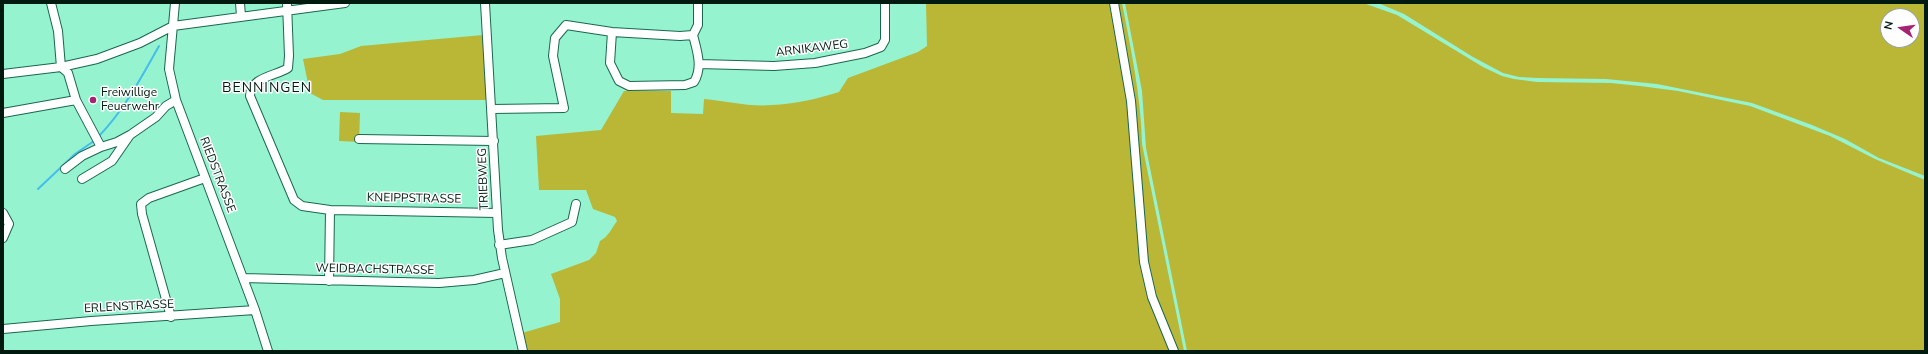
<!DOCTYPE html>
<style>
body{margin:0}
#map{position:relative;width:1928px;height:354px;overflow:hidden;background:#95f3cf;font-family:"Nunito Sans",sans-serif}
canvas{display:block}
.frame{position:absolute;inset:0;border:4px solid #001a10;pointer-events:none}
.north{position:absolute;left:1880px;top:8px;width:40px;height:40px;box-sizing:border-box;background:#fefefe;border:1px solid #98a39f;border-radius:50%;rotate:283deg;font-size:11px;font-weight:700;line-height:16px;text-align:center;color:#001a10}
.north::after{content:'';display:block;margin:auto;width:14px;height:18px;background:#a42373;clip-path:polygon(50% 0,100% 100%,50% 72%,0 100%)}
</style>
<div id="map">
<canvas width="1928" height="354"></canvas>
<div class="frame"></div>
<div class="north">N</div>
</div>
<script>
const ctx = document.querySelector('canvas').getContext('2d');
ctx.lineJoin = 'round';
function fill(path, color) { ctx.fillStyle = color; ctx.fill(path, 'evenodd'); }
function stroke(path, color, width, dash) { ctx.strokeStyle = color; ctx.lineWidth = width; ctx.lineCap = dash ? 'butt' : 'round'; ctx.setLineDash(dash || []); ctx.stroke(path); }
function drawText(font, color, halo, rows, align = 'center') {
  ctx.font = font + ' "Nunito Sans",sans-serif'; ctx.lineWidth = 3; ctx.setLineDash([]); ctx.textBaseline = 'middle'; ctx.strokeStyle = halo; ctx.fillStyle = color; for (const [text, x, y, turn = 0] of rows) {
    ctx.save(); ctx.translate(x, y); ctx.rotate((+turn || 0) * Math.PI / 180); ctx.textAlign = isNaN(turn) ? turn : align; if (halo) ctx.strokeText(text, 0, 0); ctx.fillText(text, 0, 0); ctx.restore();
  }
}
fill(new Path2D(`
 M926,3h184l16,84 14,175 8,33 22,56h-645l-3,-18 38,-11v-23l-9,-25 38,-14 7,-7 4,-12c9,-5 11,-12 17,-20l-2,-4 -22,-8 -7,-19h-47l-3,-54 65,-6 23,-39h47v22l32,1 1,-15c22,2 45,8 68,6 23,-1 45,-6 67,-13l9,-14 70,-26 9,-6z
 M1117,3h5c9,47 19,93 20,141l42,207h-6c-12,-26 -24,-54 -30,-83 -9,-51 -7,-103 -12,-154 -3,-38 -12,-74 -19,-111z
 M1125,3l241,1 31,11 86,52 19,9 12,3 23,3 74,1 29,3 38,5 72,15 80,30 45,23 50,21v171h-738l-41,-203 -4,-57z
 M1378,3h547v173l-46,-18 -34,-19 -33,-14 -60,-22 -95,-19 -51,-5 -68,-1 -19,-1 -16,-4 -30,-16 -69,-43zM1888,16h24v24h-24z
 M483,35l4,65h-164l-13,-7 -7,-34 37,-5 21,-8z
 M340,112l20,1 -1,29 -20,-1z`), '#bab636');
stroke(new Path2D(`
 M99,136c25,-26 42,-58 60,-90
 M38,189l37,-35 19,-13`), '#45bdec', 2);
const minor = new Path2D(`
 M51,3l7,28 3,36 7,6 8,27
 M175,3l-6,66 7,31 79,210 13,41
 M240,3l1,13
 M287,3l2,53 -1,12c-12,8 -38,9 -38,28l44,104 8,6 28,4 -1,71
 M485,3l13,227 4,28 21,93
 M1114,3l17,98 13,161 8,35 22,54
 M612,32l-2,31 9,18 10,5 56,-1 9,-3c9,-15 3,-31 -1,-47
 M699,64l75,2 41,-3 50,-10 16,-6 4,-7v-37
 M3,74l58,-7 36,-8 43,-16 33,-17 172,-23
 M492,109l72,-1 -11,-52 2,-18 11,-13 46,7 68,4 13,-1 5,-10v-22
 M3,113l73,-13 25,47 16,-5 13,-7
 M359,139l135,2
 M65,169l17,-13 19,-9
 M82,179l30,-18 18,-26 26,-18 10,-11 10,-6
 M330,210l167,3
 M3,213l6,11 -6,14
 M499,245l33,-5 40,-18 4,-18
 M243,278l196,5 35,-3 31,-7
 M171,317l-29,-103 -1,-10 8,-6 56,-20
 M3,329l88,-8 164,-11`);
stroke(minor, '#1a674f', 10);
stroke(minor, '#fff', 8);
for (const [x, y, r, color] of [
 [93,100,4,"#a42373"]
]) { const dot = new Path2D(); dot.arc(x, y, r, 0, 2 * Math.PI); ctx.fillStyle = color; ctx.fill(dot); stroke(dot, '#fefefe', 1.5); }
drawText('12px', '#001a10', '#fefefe', [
 ["ARNIKAWEG",812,49,-7],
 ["RIEDSTRASSE",217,175,69],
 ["TRIEBWEG",484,179,-92],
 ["KNEIPPSTRASSE",414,199,1],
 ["WEIDBACHSTRASSE",375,270,1],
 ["ERLENSTRASSE",129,307,-3]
]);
drawText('12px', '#001a10', '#fefefe', [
 ["Freiwillige",101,93],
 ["Feuerwehr",101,107]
], 'left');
ctx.letterSpacing = '1px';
drawText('14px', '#001a10', '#fefefe', [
 ["BENNINGEN",267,89]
]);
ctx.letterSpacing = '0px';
</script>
